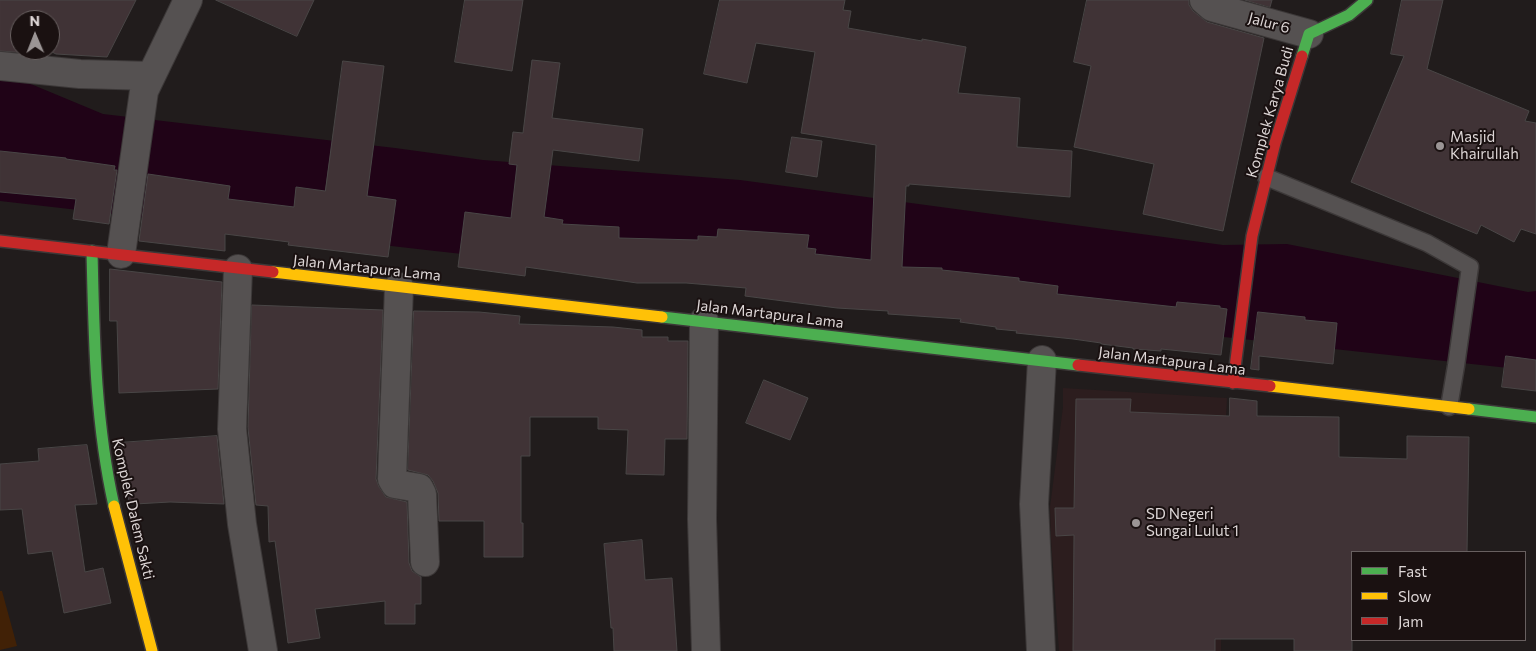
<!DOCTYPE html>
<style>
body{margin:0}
#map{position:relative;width:1536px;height:651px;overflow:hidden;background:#211c1c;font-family:Commissioner,sans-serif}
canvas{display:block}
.legend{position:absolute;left:1351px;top:551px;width:175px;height:90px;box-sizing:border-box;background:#1a1111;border:1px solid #686060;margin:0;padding:6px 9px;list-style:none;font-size:15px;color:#ddd6d6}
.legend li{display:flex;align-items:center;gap:10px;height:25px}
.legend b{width:25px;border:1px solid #686060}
.north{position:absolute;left:10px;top:10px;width:50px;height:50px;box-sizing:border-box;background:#1a1111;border:1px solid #686060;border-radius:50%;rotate:359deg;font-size:14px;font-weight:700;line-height:20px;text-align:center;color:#ddd6d6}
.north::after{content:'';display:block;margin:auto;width:18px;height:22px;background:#9b9595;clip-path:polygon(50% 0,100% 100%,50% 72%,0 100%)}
</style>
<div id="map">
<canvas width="1536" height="651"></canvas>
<ul class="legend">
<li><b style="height:6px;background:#4caf50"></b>Fast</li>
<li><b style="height:6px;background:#ffc107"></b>Slow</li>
<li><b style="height:6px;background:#c62828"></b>Jam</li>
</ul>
<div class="north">N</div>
</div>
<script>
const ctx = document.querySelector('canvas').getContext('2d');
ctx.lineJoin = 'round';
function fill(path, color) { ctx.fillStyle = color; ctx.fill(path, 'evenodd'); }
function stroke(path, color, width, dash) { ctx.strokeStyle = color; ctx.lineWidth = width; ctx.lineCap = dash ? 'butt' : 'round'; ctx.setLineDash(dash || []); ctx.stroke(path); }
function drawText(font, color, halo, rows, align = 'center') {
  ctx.font = font + ' Commissioner,sans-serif'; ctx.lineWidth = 4; ctx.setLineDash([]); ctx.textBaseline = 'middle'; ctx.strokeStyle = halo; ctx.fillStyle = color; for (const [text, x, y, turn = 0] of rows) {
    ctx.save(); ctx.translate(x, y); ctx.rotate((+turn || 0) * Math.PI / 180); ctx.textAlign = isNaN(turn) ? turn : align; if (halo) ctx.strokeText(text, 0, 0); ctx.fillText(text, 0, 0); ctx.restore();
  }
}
fill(new Path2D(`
 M1063,388l164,10 -4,76 -2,177h-162l-8,-112 -1,-32 13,-100z`), '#2c1d1e');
fill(new Path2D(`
 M0,591h2l15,55 -17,4z`), '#412106');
fill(new Path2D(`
 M0,77h14l89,37 292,34 88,12 257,20 483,65 64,-1 241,48 8,-1v80l-1101,-120 -435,-50z`), '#200317');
const building = new Path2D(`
 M0,0h136l-29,57 -51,-3 -8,-4h2v-30h-30v30h9l-1,3 -28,-2z
 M216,0h98l-17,36z
 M465,0h58l-11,71 -57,-9z
 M720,0h125l-2,10 8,1 -3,17 74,13v-2l44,8 -8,46 62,5 -3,49 55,4 -2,46 -161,-13v2h-3l-4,81 40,1v2l77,8v3l39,5 -1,8 119,13 1,-5 43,4v2l7,1 -6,46 -60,-6v2l-28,-2v-1l-32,-4v-1l-28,-4 -57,-6 1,-2 -21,-2v-2l-36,-5 1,-3 -73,-5v-3l-51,-3 -92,-12 1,-8 -60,-5h-49l-111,-16 -1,9 -67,-9 7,-55 46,6 6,-53 -8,-1 4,-32 10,1 9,-73 28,3 -8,55 91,11 -4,32 -86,-11 -9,67 19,3 -1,4 57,3v11l79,2v-4l19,1 1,-8 91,6 -2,13 9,1 -1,5 56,6 5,-115 -75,-12 14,-81 -59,-9 -9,40 -43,-9z
 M1087,0h102v5l4,6 14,11 57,16 -41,193 -80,-17 11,-50 -80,-17 17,-81 -17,-4z
 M1245,0h27l-2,7z
 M1402,0h41l-16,69 102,42 -4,10 11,2v111l-15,-5 -7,13 -33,-17 -4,9 -126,-52 53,-126 -13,-2z
 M343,61l41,5 -17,130 29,4 -8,57 -100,-12 1,-3 -64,-8v17l-86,-10 9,-67 82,12 -2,13 66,8 2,-20 29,4z
 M792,137l30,4 -5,36 -31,-5z
 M0,151l66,7v1l49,7 -1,4h3l-8,54 -36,-5 3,-20 -76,-7z
 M110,269l112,13 -4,107 -99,4 -2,-72h-7z
 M252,305l131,5 -7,169 3,8 7,10 21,5 2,61 3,8 9,6v27h-6v20h-30v-23l-70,8 5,29 -32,5 -13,-102 -6,1 -1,-36 -12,-1 -8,-77z
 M414,311l65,1 41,4 -1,8 94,3 29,3v7h26v4h20l-1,98h-22l-1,36 -38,-1 2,-44 -30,-1v-12h-68v39h-9v67h2v34h-39v-36h-45l-1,-28 -5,-12 -5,-6 -20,-5z
 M1258,312l47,5v3l32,3 -4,41 -74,-8v14l-8,-1z
 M1506,356l30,4v31l-34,-4z
 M764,380l44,18 -18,42 -44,-17z
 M1230,398l27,3v15l82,1v40l68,2v-23l62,1 -2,115h-115v99h-58v-12h-79v12h-142l1,-116 -18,1 -1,-28h19l2,-109h55l-1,13 99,4z
 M217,436l7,68 -54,-2 -35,2 -1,-3h-5l-11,-58z
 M87,445l10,59 -22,1 10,67 18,-4 8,35 -47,10 -12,-62 -24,3 -6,-45 -22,1v-46l39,-3 -1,-12z
 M642,540l3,40 27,-2 5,73h-63l-1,-23h-2l-7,-84z`);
fill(building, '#403336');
stroke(building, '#494646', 1);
const lane = new Path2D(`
 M1266,177l161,66 43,24 -14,99 -7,41`);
const street = new Path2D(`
 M1204,0l8,7 97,27
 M0,66l80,8 71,2
 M121,254l23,-163 44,-91
 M238,269l-6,160 10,95 21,127
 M399,287l-7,192 3,5 24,4 3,6 3,68
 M704,321l-2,198 4,132
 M1041,651l-7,-147 8,-144`);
const fast = new Path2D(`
 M1302,56l7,-22 40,-19 18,-15
 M92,251c2,87 3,170 22,255
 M662,317l416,48
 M1469,409l67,8`);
const slow = new Path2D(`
 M273,272l389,45
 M1270,386l199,23
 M114,506l38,145`);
const jam = new Path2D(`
 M0,241l273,31
 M1078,365l192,21
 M1233,383l19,-147 23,-93 27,-87`);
stroke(lane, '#3c3838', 19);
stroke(street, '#3c3838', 30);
stroke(fast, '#3c3838', 14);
stroke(slow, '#3c3838', 14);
stroke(jam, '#3c3838', 14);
stroke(lane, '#555151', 16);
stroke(street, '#555151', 28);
stroke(fast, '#4caf50', 11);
stroke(slow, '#ffc107', 11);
stroke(jam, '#c62828', 11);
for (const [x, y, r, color] of [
 [1440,146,5,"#9b9595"],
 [1136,523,5,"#9b9595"]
]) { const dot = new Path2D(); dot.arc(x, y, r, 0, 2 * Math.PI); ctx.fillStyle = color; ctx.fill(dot); stroke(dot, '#1a1111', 2); }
drawText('15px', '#ddd6d6', '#1a1111', [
 ["Jalur 6",1269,23,15],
 ["Komplek Karya Budi",1270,112,-74],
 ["Jalan Martapura Lama",367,268,6],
 ["Jalan Martapura Lama",770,314,7],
 ["Jalan Martapura Lama",1172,361,7],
 ["Komplek Dalem Sakti",133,509,77]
]);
drawText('15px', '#ddd6d6', '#1a1111', [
 ["Masjid",1450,137],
 ["Khairullah",1450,154],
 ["SD Negeri",1146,514],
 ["Sungai Lulut 1",1146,531]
], 'left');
</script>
